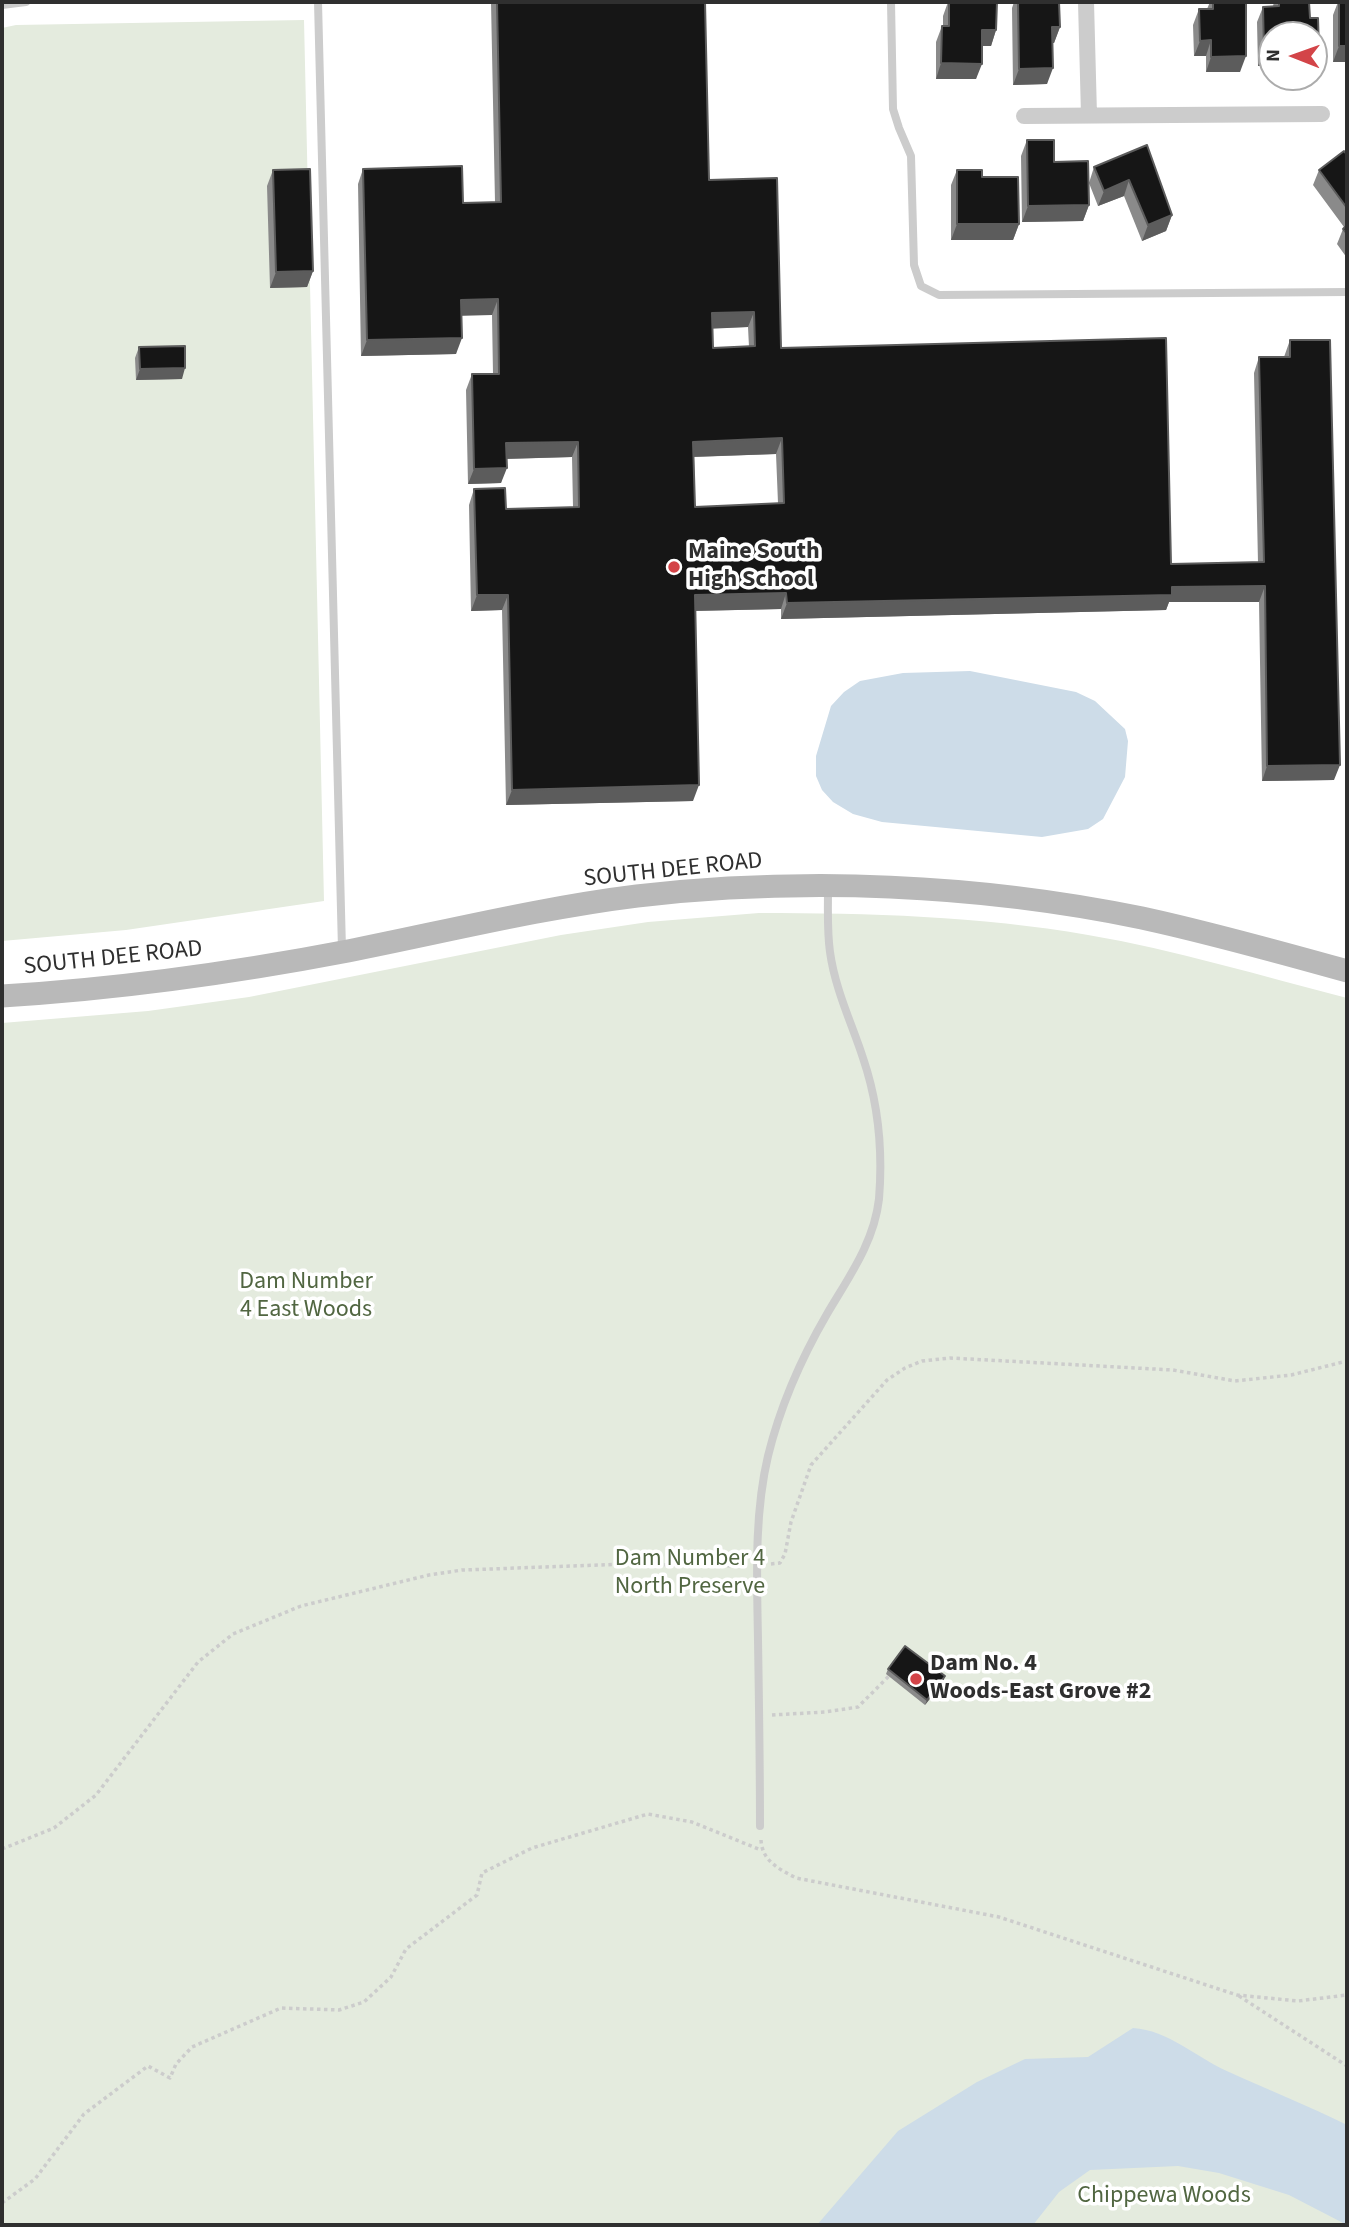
<!DOCTYPE html>
<style>
body{margin:0}
#map{position:relative;width:1349px;height:2227px;overflow:hidden;background:#fff;font-family:"Source Sans 3",sans-serif}
canvas{display:block}
.frame{position:absolute;inset:0;border:4px solid #2f2f2f;pointer-events:none}
.north{position:absolute;left:1258px;top:21px;width:70px;height:70px;box-sizing:border-box;background:#fff;border:2px solid #acacac;border-radius:50%;rotate:271deg;font-size:19px;font-weight:700;line-height:28px;text-align:center;color:#2f2f2f}
.north::after{content:'';display:block;margin:auto;width:24px;height:32px;background:#d34448;clip-path:polygon(50% 0,100% 100%,50% 72%,0 100%)}
</style>
<div id="map">
<canvas width="1349" height="2227"></canvas>
<div class="frame"></div>
<div class="north">N</div>
</div>
<script>
const ctx = document.querySelector('canvas').getContext('2d');
ctx.lineJoin = 'round';
function fill(path, color) { ctx.fillStyle = color; ctx.fill(path, 'evenodd'); }
function stroke(path, color, width, dash) { ctx.strokeStyle = color; ctx.lineWidth = width; ctx.lineCap = dash ? 'butt' : 'round'; ctx.setLineDash(dash || []); ctx.stroke(path); }
function drawText(font, color, halo, rows, align = 'center') {
  ctx.font = font + ' "Source Sans 3",sans-serif'; ctx.lineWidth = 7; ctx.setLineDash([]); ctx.textBaseline = 'middle'; ctx.strokeStyle = halo; ctx.fillStyle = color; for (const [text, x, y, turn = 0] of rows) {
    ctx.save(); ctx.translate(x, y); ctx.rotate((+turn || 0) * Math.PI / 180); ctx.textAlign = isNaN(turn) ? turn : align; if (halo) ctx.strokeText(text, 0, 0); ctx.fillText(text, 0, 0); ctx.restore();
  }
}
fill(new Path2D(`
 M304,20l20,881 -198,29 -124,11v-913l14,-3z
 M759,913c110,0 220,3 329,22 88,15 173,41 259,63v1227h-1345v-1202l146,-12 101,-14 312,-62 87,-13z`), '#e4ebde');
fill(new Path2D(`
 M970,671l106,21 19,9 30,28 3,12 -3,36 -22,42 -15,10 -46,8 -160,-15 -29,-8 -20,-12 -11,-12 -6,-14v-20l15,-50 13,-14 16,-11 43,-8z
 M1133,2028c35,2 64,30 96,44 40,18 80,34 118,53v100l-58,-30 -70,-22 -41,-7 -88,4 -31,22 -26,33h-216l81,-94 79,-49 48,-23 63,-2z`), '#cddce8');
stroke(new Path2D(`
 M771,1564l9,-1 5,-9 6,-32 20,-57 76,-85 18,-12 17,-7 28,-3 223,12 62,11 56,-6 56,-14
 M772,1715l53,-3 33,-5 31,-31
 M761,1840c1,21 18,29 35,38l203,39 238,78 61,6 49,-6
 M2,1849l52,-21 42,-33 102,-133 35,-28 68,-28 128,-31 33,-5 166,-6 114,2
 M1239,1996l108,70
 M2,2203l33,-24 49,-65 64,-48 22,12 6,-14 16,-17 89,-39 58,2 25,-8 27,-25 15,-28 71,-54 5,-22 50,-25 116,-34 44,8 69,28`), '#ccc', 3.5, [3.5, 3.5]);
stroke(new Path2D(`
 M318,2l24,947
 M891,2l2,107 6,19 12,28 3,109 7,21 18,9 408,-3
 M2,5l24,-3
 M760,1826c0,-62 -1,-124 -2,-186 -1,-61 -4,-125 10,-184 12,-49 34,-99 59,-142 21,-36 47,-71 52,-115 4,-49 0,-94 -16,-141 -11,-34 -28,-69 -33,-106 -3,-21 -2,-42 -2,-63`), '#ccc', 8);
stroke(new Path2D(`
 M1086,2l3,113
 M1024,116l298,-2`), '#ccc', 16);
stroke(new Path2D(`
 M2,996c116,-7 231,-23 346,-45 96,-19 192,-43 289,-55 167,-19 340,-12 505,22 69,15 137,34 205,53`), '#b9b9b9', 23);
fill(new Path2D(`
 M491,2h214l4,178 72,168 390,216 87,-1 -4,-190 5,-16h25l6,-17 44,440 -72,1 -3,-179h-90l-3,8 -385,9v-10l-86,2 -2,190 -187,4 -4,-195 -31,1 -2,-106 5,-16 32,20 67,-2 -1,-50 -66,2 -5,24 -33,1 -2,-94 6,-16h21l-1,-59h-31l-5,39 -95,2 -3,-172 5,-15 100,34 32,-1zM748,327l1,20 -36,1v-20zM776,454l2,49 -83,4 -1,-50z
 M948,2l48,28 -5,16h-9l-6,33h-40v-37l6,-16h1v-10z
 M1014,2h45l1,25 -6,16h-2l-5,41 -34,1 -1,-77z
 M1210,2h36l-6,70h-34v-16h-12l-1,-31 6,-16h8z
 M1274,2h35l1,16 9,32 -5,13v-28h-42v31h-14l-1,-44 6,-15 10,-1z
 M1338,2h9v60h-14v-47z
 M1027,140l27,22 35,43 -6,16 -61,1 -1,-66z
 M1147,145l25,70 -6,16 -24,10 -18,-45 -26,10 -9,-23 5,-16z
 M1347,155v103l-10,-14 6,-15 1,-2 -31,-42 6,-15z
 M273,170l40,101 -6,16 -37,1 -3,-102z
 M957,170l25,7 37,47 -6,16h-62v-55z
 M139,347l43,32 -46,1 -1,-22z
 M888,1669l55,13 -18,23 -39,-31z`), '#8a8a8a');
fill(new Path2D(`
 M1052,27h8l-6,16h-8z
 M982,30h14l-5,16h-15z
 M1211,40l-5,16h-12l6,-15z
 M1339,46h8v16h-14z
 M1314,50h5l-5,13z
 M1264,51h8v15h-14z
 M1246,56l-6,16h-34l5,-15z
 M941,63l41,1 -6,15h-40z
 M1053,68l-6,16 -34,1 6,-16z
 M1129,180l-5,16 -26,10 6,-15z
 M1089,205l-6,16 -61,1 6,-16z
 M1172,215l-6,16 -24,10 6,-16z
 M957,224h62l-6,16h-62z
 M313,271l-6,16 -37,1 6,-16z
 M498,299l-6,16 -37,1 6,-16z
 M754,312l-6,15 -42,2 6,-16z
 M462,338l-6,16 -95,2 6,-16z
 M185,368l-3,11 -46,1 4,-11z
 M782,438l-6,16 -88,3 5,-15z
 M578,442l-6,15 -72,2 6,-16z
 M507,468l-6,15 -33,1 6,-15z
 M1265,586l-6,16h-90l-3,8 -385,9 6,-16 385,-16z
 M786,593l-5,16 -92,2 6,-16z
 M477,595h31l-6,15 -31,1z
 M1340,765l-6,15 -72,1 5,-15z
 M699,785l-6,16 -187,4 6,-15z
 M945,1676l-2,6 -18,23 2,-5z`), '#5c5c5c');
const building = new Path2D(`
 M497,2h208l4,178 68,-2 4,170 385,-10 5,226 93,-2 -5,-205h31v-17h40l10,425 -73,1 -2,-180 -93,1v8l-385,8 -1,-10 -91,2 4,190 -187,5 -4,-195h-31l-3,-106 31,-1 1,21 73,-2 -1,-65 -72,1 1,25 -33,1 -2,-95h27l-1,-75 -37,1 1,38 -95,2 -4,-171 99,-3 1,37 38,-1zM754,312l1,34 -42,2 -1,-35zM782,438l2,65 -89,4 -2,-65z
 M949,2h48l-1,28h-14v34l-41,-1 1,-37h7z
 M1018,2h41l1,25h-8l1,41 -34,1z
 M1213,2h33v54l-35,1v-17l-11,1 -1,-32h14z
 M1279,2h30l1,16h8l1,32h-5v-15h-42v16h-8l-1,-44 16,-1z
 M1339,2h8v44h-8z
 M1027,140h27v22l34,-1 1,44 -61,1z
 M1147,145l25,70 -24,10 -19,-45 -25,11 -10,-24z
 M1344,151l3,4v53l-28,-38z
 M310,169l3,102 -37,1 -3,-102z
 M957,170h25v7h36l1,47h-62z
 M1347,225v9l-4,-5z
 M185,346v22l-45,1 -1,-22z
 M905,1646l40,30 -18,24 -39,-31z`);
fill(building, '#161616');
stroke(building, '#5c5c5c', 2);
for (const [x, y, r, color] of [
 [674,567,7,"#d34448"],
 [916,1679,7,"#d34448"]
]) { const dot = new Path2D(); dot.arc(x, y, r, 0, 2 * Math.PI); ctx.fillStyle = color; ctx.fill(dot); stroke(dot, '#fff', 2.5); }
drawText('bold 24px', '#2f2f2f', '#fff', [
 ["Maine South",688,553],
 ["High School",688,581],
 ["Dam No. 4",930,1665],
 ["Woods-East Grove #2",930,1693]
], 'left');
drawText('24px', '#2f2f2f', '#fff', [
 ["SOUTH DEE ROAD",673,871,-6],
 ["SOUTH DEE ROAD",113,959,-6]
]);
drawText('24px', '#516641', '#fff', [
 ["Dam Number",306,1283],
 ["4 East Woods",306,1311],
 ["Dam Number 4",690,1560],
 ["North Preserve",690,1588],
 ["Chippewa Woods",1164,2197]
]);
</script>
